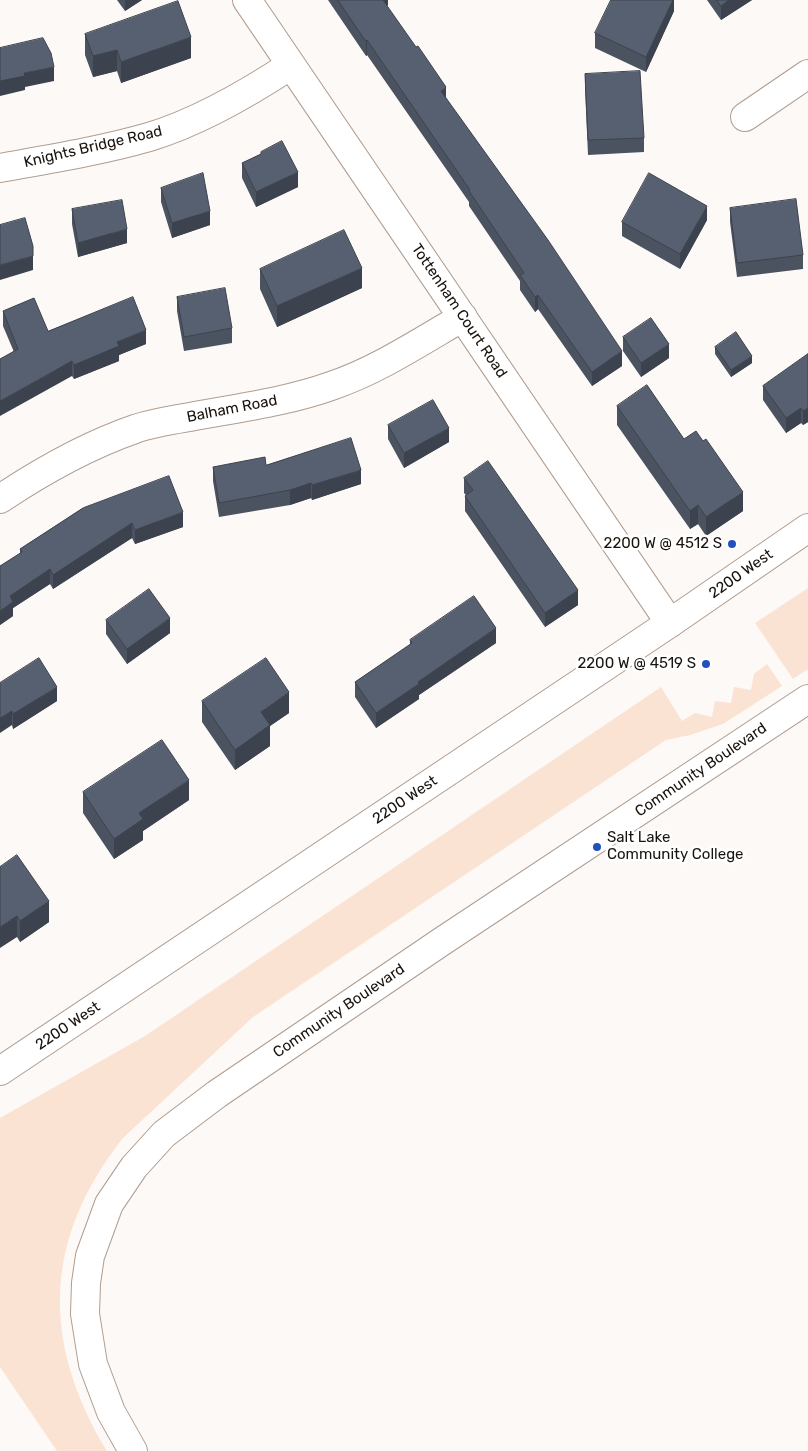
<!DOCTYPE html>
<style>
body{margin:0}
canvas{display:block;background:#fdf9f6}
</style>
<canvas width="808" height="1451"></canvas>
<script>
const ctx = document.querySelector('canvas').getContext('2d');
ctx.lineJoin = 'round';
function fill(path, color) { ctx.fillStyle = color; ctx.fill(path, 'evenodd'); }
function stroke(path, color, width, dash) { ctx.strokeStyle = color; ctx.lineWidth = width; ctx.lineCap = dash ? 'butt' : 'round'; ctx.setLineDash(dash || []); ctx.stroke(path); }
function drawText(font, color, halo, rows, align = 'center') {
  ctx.font = font + ' Rubik,sans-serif'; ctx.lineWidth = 5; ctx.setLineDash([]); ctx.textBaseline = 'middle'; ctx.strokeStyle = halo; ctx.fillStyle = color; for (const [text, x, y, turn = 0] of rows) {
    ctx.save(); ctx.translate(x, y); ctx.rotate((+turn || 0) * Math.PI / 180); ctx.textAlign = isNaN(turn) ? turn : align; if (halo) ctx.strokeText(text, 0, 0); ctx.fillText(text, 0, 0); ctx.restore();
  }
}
fill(new Path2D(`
 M808,588v81l-15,10 -38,-56z
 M767,664l15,22 -59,38 -33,11 -24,5 -6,4 -407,273 -130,121c-80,101 -82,204 -16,313h-50l-57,-84v-249l145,-82 516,-349 21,34 13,-8 17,4 3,-16 16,2 3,-16 17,3 3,-16z`), '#fbe3d3');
const street = new Path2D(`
 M247,0l423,623
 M745,117l63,-43
 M0,168c50,-9 100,-17 149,-31 50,-15 98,-43 142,-72
 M0,499c42,-28 86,-53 135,-70 17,-6 37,-9 55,-12 48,-9 96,-15 141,-31 47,-16 89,-44 132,-69`);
const secondary = new Path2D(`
 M0,1071l670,-448 138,-95
 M133,1451l-22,-39 -18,-48 -8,-50 1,-31 4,-27 19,-52 25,-37 30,-33 53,-40 224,-152 367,-243`);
stroke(street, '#af9d90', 30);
stroke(secondary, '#af9d90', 30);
stroke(street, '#fff', 28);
stroke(secondary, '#fff', 28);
fill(new Path2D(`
 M117,0h25l-17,11z
 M328,0h60l-1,6 59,92 176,268 -30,20 -54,-77 -3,3 -15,-22v-9l-51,-75v-4l-102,-147 -1,1z
 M674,0v11l-28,61 -51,-24v-15z
 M707,0h45l-31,20z
 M85,34l106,24 -70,25 -4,-12 -24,6 -8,-22z
 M585,74l59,64v14l-56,3 -3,-67z
 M261,154l37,33 -42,20 -14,-29v-15z
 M161,188l49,37 -38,13 -11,-36z
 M730,208l73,47v14l-66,8 -7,-55z
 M72,209l55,34 -49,14 -6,-33z
 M707,220l-27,49 -58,-33v-14z
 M260,269l102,19 -85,39 -17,-38z
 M177,297l55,31v15l-48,8 -7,-40z
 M3,311l45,20 98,13 -27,11v6l-45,18 -2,-3 -58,-24 -11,-26z
 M623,337l46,21 -28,19 -18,-26z
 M715,347l37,16 -21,14 -16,-23z
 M808,354v68l-5,3 -2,-2 -15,10 -23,-33v-14z
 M617,406l67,33 59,72 -37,25 -8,-12 -8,5 -73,-104z
 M388,425l61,17 -45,26 -16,-29z
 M266,465l95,19 -49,16 -1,-2 -21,7 -71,12 -6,-36v-14z
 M464,478l114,127 -33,22 -80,-116v-15l1,-1 -2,-2z
 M83,508l100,19 -48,17 -3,-6 -79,51 -3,-5 -37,24v8l-13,9 20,-72v-4z
 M106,620l64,13 -43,31 -21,-30z
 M410,640l86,3 -77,52v4l-43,29 -21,-31v-15l55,-37z
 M0,683l57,18 -44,28 -1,-4z
 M202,701l87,12 -19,13v20l-35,24 -33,-48z
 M83,792l106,8 -46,31v9l-29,19 -31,-46z
 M0,867l49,55 -29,20 -3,-5z`), '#4b5360');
fill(new Path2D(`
 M125,0h17l-17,11z
 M381,0h7v6z
 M673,0h1v11l-28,61v-15z
 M729,0h23l-31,20v-14z
 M191,37v21l-70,25v-21z
 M367,40v15l-1,1v-15z
 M117,50v21l-24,6v-21z
 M54,67v14l-29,6v3l-25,6v-15l24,-8z
 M446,87v15l-5,-11z
 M298,172v15l-42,20v-15z
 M707,206v14l-27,49v-15z
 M210,211v14l-38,13v-15z
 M127,229v14l-49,14v-14z
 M33,256v14l-33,10v-15z
 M362,268v20l-85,39v-21z
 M538,295v14l-3,3v-15z
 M146,330v14l-27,11v6l-45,18v-14l43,-23z
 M669,344v14l-28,19v-14z
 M622,351v15l-30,20v-14z
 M752,356v7l-21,14v-7z
 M72,361v15l-72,40v-15z
 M801,408v15l-15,10v-15z
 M808,408v14l-5,3v-14z
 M449,428v14l-45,26v-15z
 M361,470v14l-49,16v-15z
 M311,483v15l-21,7v-15z
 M743,492v19l-37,25v-19z
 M698,505v19l-8,5v-18z
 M183,512v15l-48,17v-14z
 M132,523v15l-79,51v-14z
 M50,569v15l-37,24v8l-13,9v-14l10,-15z
 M578,590v15l-33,22v-14z
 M170,618v15l-43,31v-15z
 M496,628v15l-77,52v4l-43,29v-15l42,-31z
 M57,687v14l-44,28v-15z
 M289,692v21l-19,13v20l-35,24v-20l26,-38z
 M12,711v14l-12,8v-15z
 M189,780v20l-46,31v9l-29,19v-20l25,-26z
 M49,901v21l-29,20v-21z
 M17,916v21l-17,11v-21z`), '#3d434e');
const building = new Path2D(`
 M338,0h45l33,47 2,-1 28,41 -5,4 107,149 74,111 -30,21 -54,-77 -3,2 -15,-22 4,-2 -55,-82 1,-1 -103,-150 -1,1z
 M611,0h62l-27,57 -51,-24z
 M717,0h12l-8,6z
 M178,1l13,36 -70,25 -4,-12 -24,6 -8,-22z
 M43,38l8,15 3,14 -30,6 1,3 -25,5v-33z
 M640,71l4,67 -56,2 -3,-66z
 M282,141l16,31 -42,20 -14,-29 19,-9v-2z
 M203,173l7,38 -38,12 -11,-35z
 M649,173l58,33 -27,48 -58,-32z
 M796,199l7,56 -66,8 -7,-55z
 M122,200l5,29 -49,14 -6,-34z
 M25,218l8,28v10l-33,9v-40z
 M344,230l18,38 -85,38 -17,-37z
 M225,288l7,40 -48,9 -7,-40z
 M133,297l13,33 -29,12 2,4 -45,19 -2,-4 -72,40v-42l18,-10 -15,-38 31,-13 14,33z
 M651,318l18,26 -28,19 -18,-26z
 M736,332l16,24 -21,14 -16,-23z
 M808,354v54l-5,3 -2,-3 -15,10 -23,-32z
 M647,385l37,54 12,-8 7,10 3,-2 37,53 -37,25 -8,-12 -8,6 -73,-105z
 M433,400l16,28 -45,25 -16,-28z
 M351,438l10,32 -49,15 -1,-2 -21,7 -71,13 -6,-36 52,-10 1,8z
 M488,461l90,129 -33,23 -80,-117 8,-6 -9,-12z
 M169,476l14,36 -48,18 -3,-7 -79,52 -3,-6 -40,27 3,6 -13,9v-45l22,-14 -2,-3 63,-41z
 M149,589l21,29 -43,31 -21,-29z
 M474,596l22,32 -78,54 1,2 -43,29 -21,-31 57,-39 -2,-3z
 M39,658l18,29 -44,27 -1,-3 -12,7v-35z
 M266,658l23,34 -28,20 9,13 -35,25 -33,-49z
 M162,740l27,40 -50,33 4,6 -29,20 -31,-47z
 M17,855l32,46 -29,20 -3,-5 -17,11v-60z`);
fill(building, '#576070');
stroke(building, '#3d434e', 1);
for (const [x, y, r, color] of [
 [732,544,5,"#2251bf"],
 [706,664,5,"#2251bf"],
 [597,847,5,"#2251bf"]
]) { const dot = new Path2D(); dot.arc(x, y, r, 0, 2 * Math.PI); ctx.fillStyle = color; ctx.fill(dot); stroke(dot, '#fff', 2); }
drawText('15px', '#19130e', '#fff', [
 ["Knights Bridge Road",93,147,-13],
 ["Tottenham Court Road",459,311,56],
 ["Balham Road",232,409,-11],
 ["2200 West",741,574,-35],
 ["Community Boulevard",701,770,-34],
 ["2200 West",405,800,-34],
 ["Community Boulevard",339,1011,-34],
 ["2200 West",68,1026,-34]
]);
drawText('15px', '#19130e', '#fff', [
 ["2200 W @ 4512 S",722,544],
 ["2200 W @ 4519 S",696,664],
 ["Salt Lake",607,838,"left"],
 ["Community College",607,855,"left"]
], 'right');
</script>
